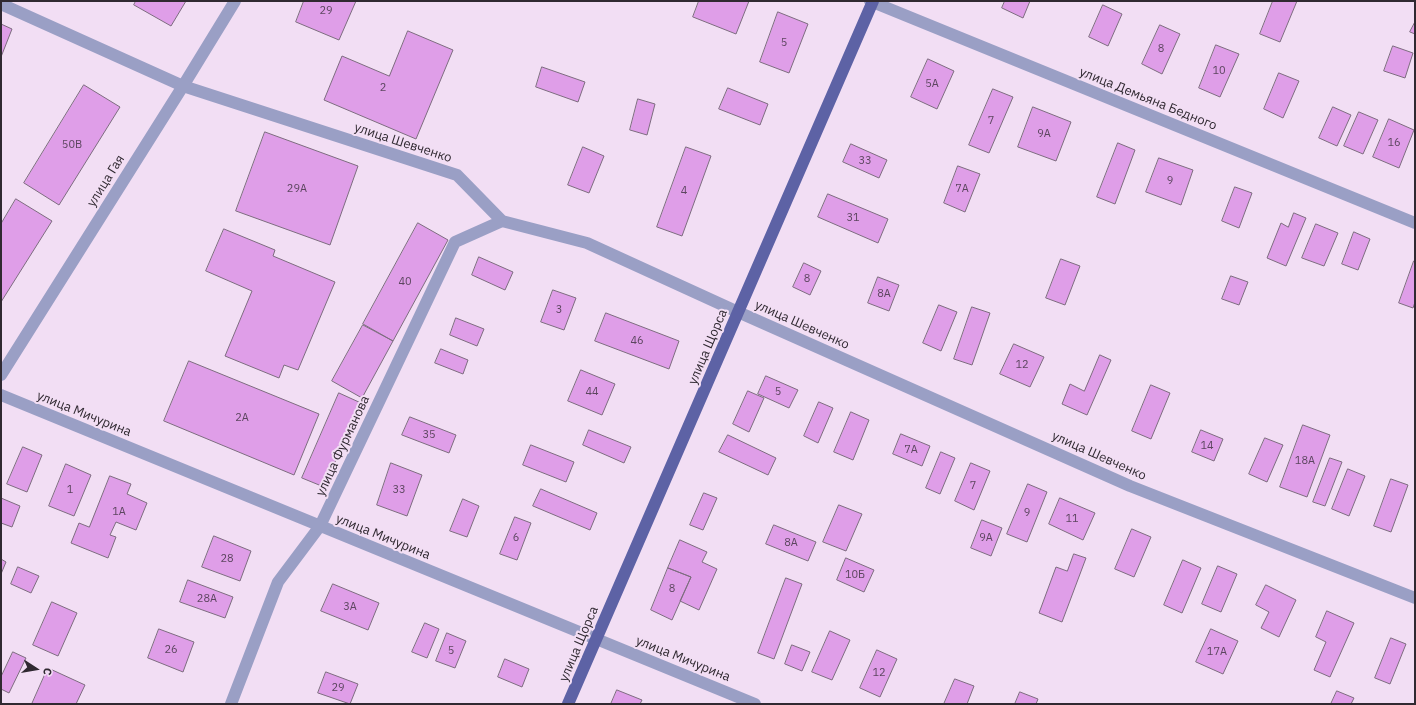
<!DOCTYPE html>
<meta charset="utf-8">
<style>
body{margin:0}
#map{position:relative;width:1416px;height:705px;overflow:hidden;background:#f2def4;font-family:"IBM Plex Sans",sans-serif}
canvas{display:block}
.frame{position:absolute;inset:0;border:2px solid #302931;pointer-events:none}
.north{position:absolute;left:16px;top:649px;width:40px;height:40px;-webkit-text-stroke:3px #f2def4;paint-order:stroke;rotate:102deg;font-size:11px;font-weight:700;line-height:16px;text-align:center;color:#302931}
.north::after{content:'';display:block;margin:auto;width:14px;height:18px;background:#302931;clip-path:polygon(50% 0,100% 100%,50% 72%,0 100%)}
</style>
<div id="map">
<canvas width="1416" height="705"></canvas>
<div class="frame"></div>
<div class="north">С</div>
</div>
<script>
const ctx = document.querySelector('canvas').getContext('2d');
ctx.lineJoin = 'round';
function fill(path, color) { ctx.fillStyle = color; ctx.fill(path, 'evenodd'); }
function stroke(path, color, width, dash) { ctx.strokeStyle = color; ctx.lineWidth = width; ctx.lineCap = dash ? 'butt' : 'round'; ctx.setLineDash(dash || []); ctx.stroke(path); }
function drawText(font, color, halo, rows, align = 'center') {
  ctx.font = font + ' "IBM Plex Sans",sans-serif'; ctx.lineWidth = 4; ctx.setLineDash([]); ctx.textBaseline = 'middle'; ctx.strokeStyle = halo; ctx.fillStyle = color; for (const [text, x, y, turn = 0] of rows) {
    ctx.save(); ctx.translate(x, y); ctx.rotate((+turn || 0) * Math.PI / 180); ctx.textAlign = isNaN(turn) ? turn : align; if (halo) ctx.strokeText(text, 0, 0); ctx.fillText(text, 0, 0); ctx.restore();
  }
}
const building = new Path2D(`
 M136,1h50l-15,25 -37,-21z
 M304,1h52l-17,39 -43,-18z
 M699,1h50l-13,33 -43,-17z
 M1005,1h25l-7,17 -21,-10z
 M1273,1h24l-17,41 -20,-8z
 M1103,5l19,9 -14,32 -19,-9z
 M778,12l30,12 -19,49 -29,-11z
 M1415,22v12l-5,-2z
 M1,24l11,5 -11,28z
 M1160,25l20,9 -18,40 -20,-10z
 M408,31l45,19 -37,89 -92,-39 18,-44 47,20z
 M1216,45l23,9 -19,43 -21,-9z
 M1393,46l20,7 -8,25 -21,-7z
 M928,59l26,12 -17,38 -26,-12z
 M542,67l43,15 -7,20 -42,-15z
 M1279,73l20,8 -16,37 -19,-9z
 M84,85l36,22 -61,98 -35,-22z
 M728,88l40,16 -8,21 -41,-16z
 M993,89l20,8 -24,56 -20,-8z
 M638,99l17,5 -8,31 -17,-5z
 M1033,107l38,15 -15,39 -38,-14z
 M1333,107l18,8 -14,31 -18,-8z
 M1359,112l19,8 -15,34 -19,-8z
 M1389,119l25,11 -15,38 -26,-11z
 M265,132l93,34 -28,79 -94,-34z
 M1118,143l17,7 -20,54 -18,-7z
 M851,144l36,16 -8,18 -36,-16z
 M583,147l21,9 -15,37 -21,-8z
 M686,147l25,9 -29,80 -25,-9z
 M1159,158l34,12 -12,35 -35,-13z
 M958,166l22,8 -15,38 -21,-9z
 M1235,187l17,6 -13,35 -17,-7z
 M828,194l60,25 -10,24 -60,-26z
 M16,199l36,22 -51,81v-78z
 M1294,213l12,5 -20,48 -19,-8 14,-35 7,4z
 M418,223l30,17 -55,101 -30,-17z
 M1316,224l22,9 -14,33 -22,-8z
 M224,229l51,21 -2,6 62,26 -37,88 -14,-5 -5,13 -54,-22 27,-65 -46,-20z
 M1354,232l16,7 -12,31 -16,-6z
 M479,257l34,15 -8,18 -33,-15z
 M1061,259l19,7 -15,39 -19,-7z
 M1414,261h1v41l-2,6 -14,-5z
 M804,263l17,8 -11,24 -17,-8z
 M1231,276l17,6 -9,23 -17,-6z
 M878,277l21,8 -10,26 -21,-8z
 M553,290l23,8 -12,32 -23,-8z
 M939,305l18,7 -16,39 -18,-8z
 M972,307l18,6 -18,52 -18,-6z
 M606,313l73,28 -10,28 -74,-28z
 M456,318l28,11 -7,17 -27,-11z
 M363,325l30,16 -31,57 -30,-17z
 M1014,344l30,13 -14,30 -30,-13z
 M441,349l27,11 -5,14 -28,-11z
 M1100,355l11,5 -24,55 -25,-11 8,-20 14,7z
 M189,361l130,53 -25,61 -130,-54z
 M581,370l34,14 -13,31 -34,-14z
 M766,376l32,14 -9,18 -31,-14z
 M1151,385l19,8 -19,46 -19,-8z
 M748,391l16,7 -15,34 -16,-8z
 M339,393l22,10 -37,84 -22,-9z
 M819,402l14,6 -15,35 -14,-7z
 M851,412l18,8 -16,40 -19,-8z
 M410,417l46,18 -7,18 -47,-18z
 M1303,425l27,10 -23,62 -27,-10z
 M589,430l42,17 -7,16 -41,-18z
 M1201,430l22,9 -9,22 -22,-9z
 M901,434l29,12 -8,20 -29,-12z
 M728,435l48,23 -8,17 -49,-23z
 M1265,438l18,7 -16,37 -18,-8z
 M531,445l43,17 -8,20 -43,-17z
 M23,447l19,8 -15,37 -20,-8z
 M941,452l14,6 -15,36 -14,-6z
 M1330,458l12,4 -17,44 -12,-4z
 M391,463l31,12 -15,41 -30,-11z
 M971,463l19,8 -16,39 -19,-9z
 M66,464l25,11 -17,41 -25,-10z
 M1348,469l17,7 -16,40 -17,-7z
 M110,476l21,8 -4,10 20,9 -11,27 -20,-8 -6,13 6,2 -8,21 -37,-15 8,-20 10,4z
 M1391,479l17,6 -17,47 -17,-6z
 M1028,484l19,8 -20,50 -20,-8z
 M541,489l56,24 -7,17 -57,-24z
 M704,493l13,5 -14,32 -13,-5z
 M1,498l19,8 -8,21 -11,-4z
 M1060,498l35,15 -12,27 -34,-16z
 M463,499l16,7 -12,31 -17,-6z
 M839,505l23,9 -16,37 -23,-9z
 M515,517l16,6 -14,37 -17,-6z
 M982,520l20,8 -11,28 -20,-8z
 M774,525l42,17 -8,19 -42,-17z
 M1132,529l19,8 -17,40 -19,-8z
 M214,536l37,15 -11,30 -38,-14z
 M680,540l27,12 -5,10 15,7 -18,41 -19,-9 11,-24 -23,-9z
 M1074,554l12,4 -24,64 -23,-9 17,-46 11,4z
 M846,558l28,12 -10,22 -27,-12z
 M1,559l5,3 -5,12z
 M1183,560l18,8 -19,45 -18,-8z
 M1218,566l19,8 -16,38 -19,-8z
 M18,567l21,9 -8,17 -20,-9z
 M668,568l23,9 -19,43 -21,-10z
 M786,578l16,6 -28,75 -16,-6z
 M188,580l45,17 -8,21 -45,-16z
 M333,584l46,19 -11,27 -47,-19z
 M1266,585l30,15 -17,37 -18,-9 8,-16 -13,-7z
 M52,602l25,11 -19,43 -25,-11z
 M1327,611l27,12 -24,54 -16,-7 12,-28 -10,-5z
 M425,623l14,6 -12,29 -15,-6z
 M159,629l35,13 -11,30 -35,-14z
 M1211,629l27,12 -15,33 -27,-12z
 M830,631l20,9 -18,40 -20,-8z
 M447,633l19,8 -11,27 -19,-7z
 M1391,638l15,6 -16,40 -15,-6z
 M792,645l18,7 -8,19 -17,-7z
 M877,650l20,9 -17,38 -20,-9z
 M13,652l13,6 -17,35 -8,-4v-12z
 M505,659l24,10 -7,18 -24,-10z
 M48,668l37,17 -9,19h-44z
 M326,672l32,12 -8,20 -32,-11z
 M955,679l19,7 -7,18h-23z
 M617,690l25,10 -2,4h-29z
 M1337,691l17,7 -3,6h-20z
 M1020,692l18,7 -2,5h-21z`);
fill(building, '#df9ee8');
stroke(building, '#7d6c7f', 1);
stroke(new Path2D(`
 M870,1l545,222
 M1,4l182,82 274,89 45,46 85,22 151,69 392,174 285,112
 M1,375l182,-289 52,-85
 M1,395l754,309
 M231,704l47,-122 42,-56 135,-284 47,-21`), '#9a9fc5', 12);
stroke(new Path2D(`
 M568,704l305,-703`), '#5d62a5', 12);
drawText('11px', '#5c465f', null, [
 ["29",326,11],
 ["5",784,43],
 ["8",1161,49],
 ["10",1219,71],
 ["5А",932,84],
 ["2",383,88],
 ["7",991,121],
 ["9А",1044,134],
 ["16",1394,143],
 ["50В",72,145],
 ["33",865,161],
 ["9",1170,181],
 ["29А",297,189],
 ["7А",962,189],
 ["4",684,191],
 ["31",853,218],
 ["8",807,279],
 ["40",405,282],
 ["8А",884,294],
 ["3",559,310],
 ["46",637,341],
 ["12",1022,365],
 ["44",592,392],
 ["5",778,392],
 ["2А",242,418],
 ["35",429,435],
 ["14",1207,446],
 ["7А",911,450],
 ["18А",1305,461],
 ["7",973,486],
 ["1",70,490],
 ["33",399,490],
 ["1А",119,512],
 ["9",1027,513],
 ["11",1072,519],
 ["6",516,538],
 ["9А",986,538],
 ["8А",791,543],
 ["28",227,559],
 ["10Б",855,575],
 ["8",672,589],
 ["28А",207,599],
 ["3А",350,607],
 ["26",171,650],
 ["5",451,651],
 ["17А",1217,652],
 ["12",879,673],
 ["29",338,688]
]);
drawText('13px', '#302931', '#f2def4', [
 ["улица Демьяна Бедного",1148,99,22],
 ["улица Шевченко",403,143,18],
 ["улица Гая",106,181,-58],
 ["улица Шевченко",802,325,24],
 ["улица Щорса",708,347,-67],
 ["улица Мичурина",84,414,22],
 ["улица Фурманова",343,446,-65],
 ["улица Шевченко",1099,456,24],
 ["улица Мичурина",383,537,22],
 ["улица Щорса",579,644,-67],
 ["улица Мичурина",683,659,22]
]);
</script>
